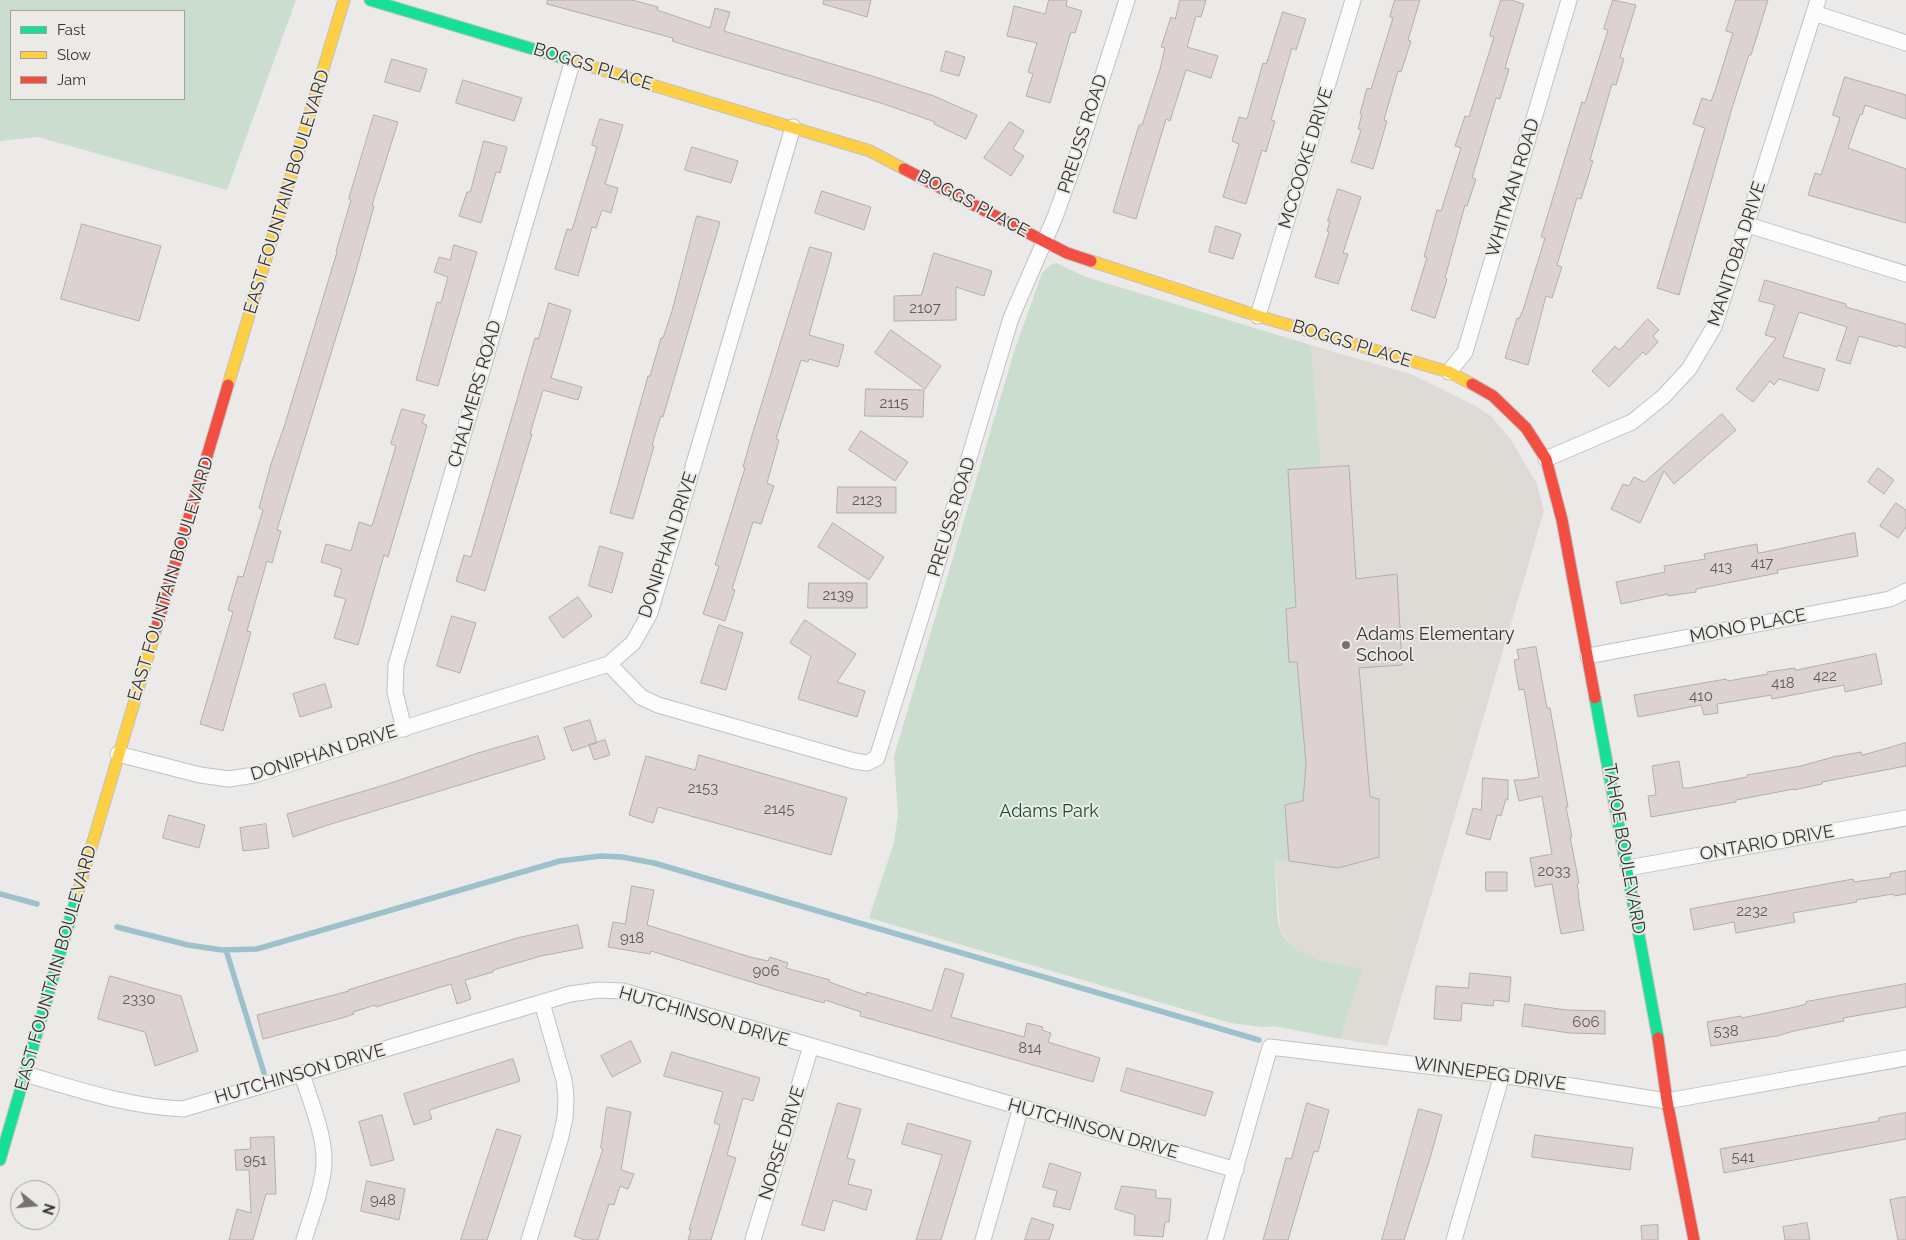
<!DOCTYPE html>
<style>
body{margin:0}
#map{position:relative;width:1906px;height:1240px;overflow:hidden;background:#ebeae8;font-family:Raleway,sans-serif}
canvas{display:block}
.legend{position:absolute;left:10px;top:10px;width:175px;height:90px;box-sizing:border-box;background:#eceae7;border:1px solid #a2a19f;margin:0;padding:6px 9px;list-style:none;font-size:15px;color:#343332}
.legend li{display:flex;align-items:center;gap:10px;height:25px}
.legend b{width:25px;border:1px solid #a2a19f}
.north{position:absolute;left:10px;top:1180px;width:50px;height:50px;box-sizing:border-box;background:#eceae7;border:1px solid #a2a19f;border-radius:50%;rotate:107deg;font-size:14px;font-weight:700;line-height:20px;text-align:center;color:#343332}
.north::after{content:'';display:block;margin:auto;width:18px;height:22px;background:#747372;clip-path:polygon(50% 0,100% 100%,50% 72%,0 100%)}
</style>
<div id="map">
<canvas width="1906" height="1240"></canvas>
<ul class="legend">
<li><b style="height:6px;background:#16e098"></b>Fast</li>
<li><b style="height:6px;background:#ffcf43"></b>Slow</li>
<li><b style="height:6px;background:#f24e42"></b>Jam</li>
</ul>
<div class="north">N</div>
</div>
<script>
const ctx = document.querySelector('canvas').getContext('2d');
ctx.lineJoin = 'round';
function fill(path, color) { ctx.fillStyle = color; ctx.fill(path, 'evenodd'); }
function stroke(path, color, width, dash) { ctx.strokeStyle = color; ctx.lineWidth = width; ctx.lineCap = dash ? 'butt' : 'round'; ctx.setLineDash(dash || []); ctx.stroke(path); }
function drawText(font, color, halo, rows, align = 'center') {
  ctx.font = font + ' Raleway,sans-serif'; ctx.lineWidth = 4; ctx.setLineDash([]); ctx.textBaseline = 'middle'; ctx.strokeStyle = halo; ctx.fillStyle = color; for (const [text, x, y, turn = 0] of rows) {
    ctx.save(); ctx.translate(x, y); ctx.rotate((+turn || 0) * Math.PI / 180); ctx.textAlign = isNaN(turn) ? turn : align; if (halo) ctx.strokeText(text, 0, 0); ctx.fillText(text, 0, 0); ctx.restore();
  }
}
fill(new Path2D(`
 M1311,345l102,30 63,31 16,11 19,23 26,44 7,27 -157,535 -47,-7 23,-71 -37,-6 -17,-5 -18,-12 -11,-17 -5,-69 9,-395 37,3z`), '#dedad5');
fill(new Path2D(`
 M0,0h296l-69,190 -189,-53 -38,4zM184,11v88h-173v-88z
 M1056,263l30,14 225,68 10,122 -33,3 8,137 -10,2 3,53h8l9,102 -3,37 -18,4 4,56 -14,-1c1,14 1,59 5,69 15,32 53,34 83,39l-23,71 -66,-13 -11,1 -32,-4 -362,-105 25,-75 4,-28 -4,-59 120,-404 28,-79 8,-8z`), '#cbddce');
stroke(new Path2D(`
 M0,894l37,10
 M117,927l71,18 34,5 35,-1 303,-88 41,-5 21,1 32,6 605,177
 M226,950l38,123`), '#9bc1ca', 5.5);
const building = new Path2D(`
 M548,0h84l26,7 -1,3 53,18 5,-20 15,4 -6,19 151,46 59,19 43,19 -11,24 -32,-15 1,-2 -51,-18 -180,-53 -32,-10 1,-3 -126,-34z
 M824,0h47l-4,17 -44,-13z
 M1049,0h18l-1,6 16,5 -7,22 -4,-1 -21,71 -24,-7 7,-22 -5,-2 9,-29 -30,-7 7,-30 31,8z
 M1180,0h26l-5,17 -5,-1 -9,31 31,9 -7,22 -25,-8 -16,51 -4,-2 -30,100 -23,-7 26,-87h3l18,-56 5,-21 -4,-1 10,-30 4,2z
 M1395,0h25l-12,40 3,1 -10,31 -3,-1 -14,49 3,1 -14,48 -22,-7 10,-32 -3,-1 4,-15h-2l7,-26 4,1 22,-71 -3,-1z
 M1501,0h10l13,4 -19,64 4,1 -9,30 -4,-1 -24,80 4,1 -9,27 -2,-1 -20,73 2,1 -12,39 -24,-8 16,-53h-3l13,-47 4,1 20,-63 -6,-2 10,-30 4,1 25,-80 -4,-1z
 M1613,0l23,5 -16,52 4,2 -8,26 -4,-1 -22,76 3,1 -12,38 -4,-1 -20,67 5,2 -10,31 -6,-2 -18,69 -23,-7 12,-40 2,1 4,-9 22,-72 -4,-1 41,-135 3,1 23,-73 -4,-1z
 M1736,0h32l-17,55h-2l-17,53 -53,187 -22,-7 48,-160 -12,-4 9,-26 9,3 4,-10 18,-58 -7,-2z
 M1283,12l23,7 -10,31 -4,-2 -21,72 4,1 -9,31 -4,-2 -16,54 -23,-7 16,-53 -7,-3 7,-24 8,2 16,-56 3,1z
 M946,51l19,6 -6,19 -18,-5z
 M392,59l35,10 -7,23 -35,-10z
 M1845,77l61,18v24l-41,-14 -3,10 -2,-1 -12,34 58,21v54l-98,-28 7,-22 6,2 19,-57 -7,-3z
 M463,80l59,18 -8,23 -58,-18z
 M374,115l24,7 -26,83 2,1 -22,79 -60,195 -15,50 4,1 -9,32 -5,-2 -20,70 4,1 -28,99 -23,-7 33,-112 -5,-2 10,-34 5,1 20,-67 -4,-2 12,-44 14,-40 52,-172 -1,-1 15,-51 -2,-1z
 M600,119l23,6 -18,59 13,4 -7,25 -9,-3 -6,18 -4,-1 -14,49 -23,-7 12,-40 5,1 25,-83 -5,-2z
 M1010,122l14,9 -11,18 11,7 -13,20 -27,-18z
 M484,141l23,6 -7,26 -4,-1 -15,51 -22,-7 8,-24h3z
 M692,147l46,14 -7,22 -46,-13z
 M1338,189l23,8 -18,56 5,1 -10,30 -23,-7 14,-45 -2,-1 3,-10h-2z
 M822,191l49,16 -7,23 -49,-17z
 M697,216l23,6 -57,195 -2,-1 -9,29 2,1 -21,73 -23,-6 38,-137h2l11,-38h2l9,-27z
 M82,224l79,22 -22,75 -78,-22z
 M1216,226l25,8 -8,25 -24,-7z
 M454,245l23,7 -39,134 -22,-6 21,-78 4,1 7,-26 -14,-5 5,-15 11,3z
 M810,247l22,6 -23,82 35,10 -6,22 -29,-8 -1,3 -7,-2 -25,79 3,1 -12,43 7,3 -13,38 -8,-2 -21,67 3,1 -10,31 -22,-7 16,-48 -4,-1 30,-97 -2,-1 10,-35z
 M934,253l58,18 -8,25 -28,-9v33l-62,1v-25l27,-1z
 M1765,280l81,24v3l60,17v24l-8,-3 -1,2 -38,-11 -9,28 -14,-4 11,-33 -48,-15 -16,45 42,12 -7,22 -39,-12 -5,6 -4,-4 -17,21 -17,-13 40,-51 -11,-3 10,-30 -16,-4z
 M549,303l22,7 -20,68 31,9 -4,13 -35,-10 -13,44h2l-47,157 -29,-10 8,-26 7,2 64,-219 3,1z
 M1648,319l11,11 -6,6 5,6 -12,13 -3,-3 -34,35 -17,-16 23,-25 4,4z
 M891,330l50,36 -16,23 -50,-36z
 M866,389l58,1 -1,27 -58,-1z
 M402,409l23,6 -3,8 5,2 -39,132 -4,-2 -26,90 -24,-7 12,-39 -12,-3 8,-27 -21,-7 5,-18 25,7 8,-29 13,4 24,-80 -5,-2z
 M1722,414l14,16 -62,54 -10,-13 -24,52 -29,-14 12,-25 6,2 5,-9 10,5z
 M861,431l47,31 -13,19 -46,-31z
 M1349,466l7,113 41,-5 5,91 -43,3 11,129 9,2v58l-41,11 -49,-7 -4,-56 18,-4 3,-37 -9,-102h-8l-3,-53 10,-2 -8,-137z
 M1878,468l16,12 -10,14 -16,-12z
 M838,487h58v26h-59z
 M1896,503l10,7v17l-8,11 -18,-12z
 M833,523l51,34 -15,23 -51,-33z
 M1855,533l3,23 -81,14 1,3 -82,16v3l-28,4v-2l-47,10 -5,-22 49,-10 -1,-6 41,-7 -1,-5 53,-10 1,9z
 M600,546l23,7 -11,40 -23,-7z
 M809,583h58v25h-59z
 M578,597l14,19 -29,22 -14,-20z
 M452,616l24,7 -16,50 -23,-7z
 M805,620l51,34 -19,28 28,9 -8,26 -59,-18 13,-43 -21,-13z
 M719,625l24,8 -17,57 -25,-7z
 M1536,647l11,61h3l18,99h-2l6,30h-2l9,46 -2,1 2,11h-1l6,35 -23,4 -9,-50 -17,3 -5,-29 22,-4 -10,-58 -23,5 -5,-21h9l16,-3 -15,-88 -5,1 -5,-30 5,-1 -2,-9z
 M1876,654l6,30 -37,8 -1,-7 -72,14 -1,-4 -54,9 1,9 -14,2 -3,-10 -63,12 -4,-22 92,-16 2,2 40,-7 -1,-2 28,-4v2z
 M325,684l7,23 -32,10 -7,-23z
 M590,720l7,23 -25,8 -8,-23z
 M538,736l7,23 -217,66 -35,12 -6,-23 104,-31 87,-30z
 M605,740l5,15 -16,5 -5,-15z
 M1906,743v23l-84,16v2l-28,6v-1l-58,11v2l-85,15 -3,-21 8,-1 -4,-29 27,-5 4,27h6l58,-11v-2l54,-9 32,-9 28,-5 1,3z
 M699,755l148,43 -16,57 -173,-48 -5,16 -24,-8 17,-59 49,14z
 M1483,778l25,2v20l-2,-1 -5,17 -4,-1 -7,25 -24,-6 7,-26 8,2z
 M169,815l36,10 -6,23 -36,-10z
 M266,824l3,24 -26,3 -3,-23z
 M1906,871v23l-12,2 -1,-2 -37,6 1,2 -64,11 2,9 -59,11 -2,-11 -40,8 -4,-21 163,-30 1,3 36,-5v-3z
 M1486,872h21v19h-21z
 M632,886l22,4 -7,35 103,32 18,4 2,-4 18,6 -2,5 44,12 -1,2 37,13 1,-3 65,19 13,-43 19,6 -13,43 73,20 3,-14 16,4 -1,3 9,3 -3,9 52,16 -7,24 -233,-66 1,-4 -36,-12 -1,3 -47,-13 -126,-39 -1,3 -42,-7 5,-25 12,2z
 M578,925l5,23 -42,8 -48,14v2l-28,8 6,19 -14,5 -6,-20 -75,23 -1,-2 -22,7 1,2 -12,4 -79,21 -6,-24 92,-24 -1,-1 169,-52z
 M1470,973l41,4 -2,25 -15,-2 -1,6 -31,-3 -1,18 -27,-2 2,-33 32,2z
 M110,976l71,20 17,55 -43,15 -10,-34 -47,-13z
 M1906,984v23l-63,11 1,3 -50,10 -17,5 -66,10 -4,-24 34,-6 1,2 53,-11 11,-3v-2z
 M1525,1004l41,6 39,1v23l-35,-1 -48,-7z
 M631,1041l10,21 -29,15 -11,-21z
 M672,1052l88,26 -7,23 -10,-3 -16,57 9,3 -25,82h-23l3,-10h-2l31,-105 -6,-2 9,-31 -59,-16z
 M513,1059l7,22 -91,29 3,9 -18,6 -10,-31z
 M1127,1068l86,24 -8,24 -84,-25z
 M838,1103l23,6 -14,49 8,2 -7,24 24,6 -6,20 -33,-10 -9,31 -22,-6z
 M1307,1103l22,7 -11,42 -4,-1 -26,89h-25l23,-82 5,1z
 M607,1107l24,5 -10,58 13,4 -6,15 -8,-3 -6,19 -5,-1 -11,36h-13l-11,-4 29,-87 -2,-1z
 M1419,1109l23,6 -11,40 -27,85h-22z
 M1906,1113v26l-182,34 -4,-24 159,-28v-3z
 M382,1115l12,45 -23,6 -12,-44z
 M908,1123l63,18 -30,99h-25l26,-85 -40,-11z
 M497,1129l24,7 -12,37 -22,67h-26z
 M1535,1135l98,13 -3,22 -98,-13z
 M274,1137l2,57h-10l-13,46h-24l8,-31 14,4 -2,-43h-13l-1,-20 16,-1 -1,-11z
 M1050,1163l31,10 -11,37 -17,-4 4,-15 -14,-4z
 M367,1181l38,8 -6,31 -38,-9z
 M1122,1186l34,4v8l15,1 -2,23h-4l-2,15 -29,-2 1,-20 -20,-6z
 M1906,1197v43h-8l-8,-40z
 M1032,1218l22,7 -5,15h-24z
 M1807,1223l3,17h-25l-2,-13z
 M1658,1225v15h-16l-1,-14z`);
fill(building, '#dcd2d1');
stroke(building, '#b0afad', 1);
const street = new Path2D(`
 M1814,13l92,30
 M1748,225l158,49
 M1258,316l95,-316
 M1449,372l16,-20 104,-352
 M1546,459l86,-37 31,-25 26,-28 25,-42 104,-327
 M1588,656l302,-57 16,-8
 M609,664l32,33 17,8 196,56 13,2 10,-5 51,-163 83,-277 44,-101 24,-67 48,-150
 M404,729l-9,-37 1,-27 177,-605
 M118,754l82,21 29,4 25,-4 355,-111 24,-21 17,-30 143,-486
 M1628,868l278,-50
 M25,1074c52,15 104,33 158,35l387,-115 29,-4 24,1 613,179
 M302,1074c8,27 22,58 22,86 0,25 -13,56 -20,80
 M529,1240l31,-100 5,-22 1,-21 -2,-17 -22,-77
 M753,1240l58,-194
 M983,1240l38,-133
 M1215,1240l55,-193 232,28 165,26 239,-43
 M1454,1240l48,-165`);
const fast = new Path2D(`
 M370,0l203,61
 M1595,698l63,340
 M0,1160l78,-268`);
const slow = new Path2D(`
 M573,61l297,90 34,18
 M1091,261l167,55 191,56 23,12
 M228,385l116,-385
 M78,892l78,-263`);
const jam = new Path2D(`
 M904,169l163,84 24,8
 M1472,384l21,12 33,32 20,31 16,61 33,178
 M156,629l72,-244
 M1658,1038l9,63 27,139`);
stroke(street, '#c2c1c0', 17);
stroke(fast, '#c2c1c0', 13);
stroke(slow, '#c2c1c0', 13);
stroke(jam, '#c2c1c0', 13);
stroke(street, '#fcfcfc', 15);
stroke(fast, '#16e098', 11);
stroke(slow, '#ffcf43', 11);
stroke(jam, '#f24e42', 11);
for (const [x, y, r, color] of [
 [1346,645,5,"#747372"]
]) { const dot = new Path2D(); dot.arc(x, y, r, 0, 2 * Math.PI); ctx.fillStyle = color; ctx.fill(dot); stroke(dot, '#eceae7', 2); }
drawText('15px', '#5f5c5a', null, [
 ["2107",925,308],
 ["2115",894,403],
 ["2123",867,500],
 ["417",1762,563],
 ["413",1721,567],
 ["2139",838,595],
 ["422",1825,676],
 ["418",1783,683],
 ["410",1701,696],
 ["2153",703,788],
 ["2145",779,809],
 ["2033",1554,871],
 ["2232",1752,911],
 ["918",632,938],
 ["906",766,971],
 ["2330",139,999],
 ["606",1586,1022],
 ["538",1726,1031],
 ["814",1030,1048],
 ["541",1743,1157],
 ["951",255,1160],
 ["948",383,1200]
]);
drawText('18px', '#343332', '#eceae7', [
 ["BOGGS PLACE",593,67,17],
 ["PREUSS ROAD",1083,134,-72],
 ["MCCOOKE DRIVE",1306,158,-73],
 ["WHITMAN ROAD",1513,188,-73],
 ["EAST FOUNTAIN BOULEVARD",287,192,-73],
 ["BOGGS PLACE",973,204,28],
 ["MANITOBA DRIVE",1737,254,-72],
 ["BOGGS PLACE",1352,344,17],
 ["CHALMERS ROAD",475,394,-74],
 ["PREUSS ROAD",952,517,-73],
 ["DONIPHAN DRIVE",668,545,-72],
 ["EAST FOUNTAIN BOULEVARD",171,579,-73],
 ["MONO PLACE",1748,626,-11],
 ["DONIPHAN DRIVE",324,753,-17],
 ["ONTARIO DRIVE",1767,843,-10],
 ["TAHOE BOULEVARD",1624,849,80],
 ["EAST FOUNTAIN BOULEVARD",56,968,-74],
 ["HUTCHINSON DRIVE",704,1017,16],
 ["HUTCHINSON DRIVE",300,1074,-16],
 ["WINNEPEG DRIVE",1490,1074,8],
 ["HUTCHINSON DRIVE",1093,1129,16],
 ["NORSE DRIVE",782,1143,-73]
]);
drawText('18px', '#343332', '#eceae7', [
 ["Adams Elementary",1356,635],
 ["School",1356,656]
], 'left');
drawText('18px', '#12502a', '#eceae7', [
 ["Adams Park",1049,812]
]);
</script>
